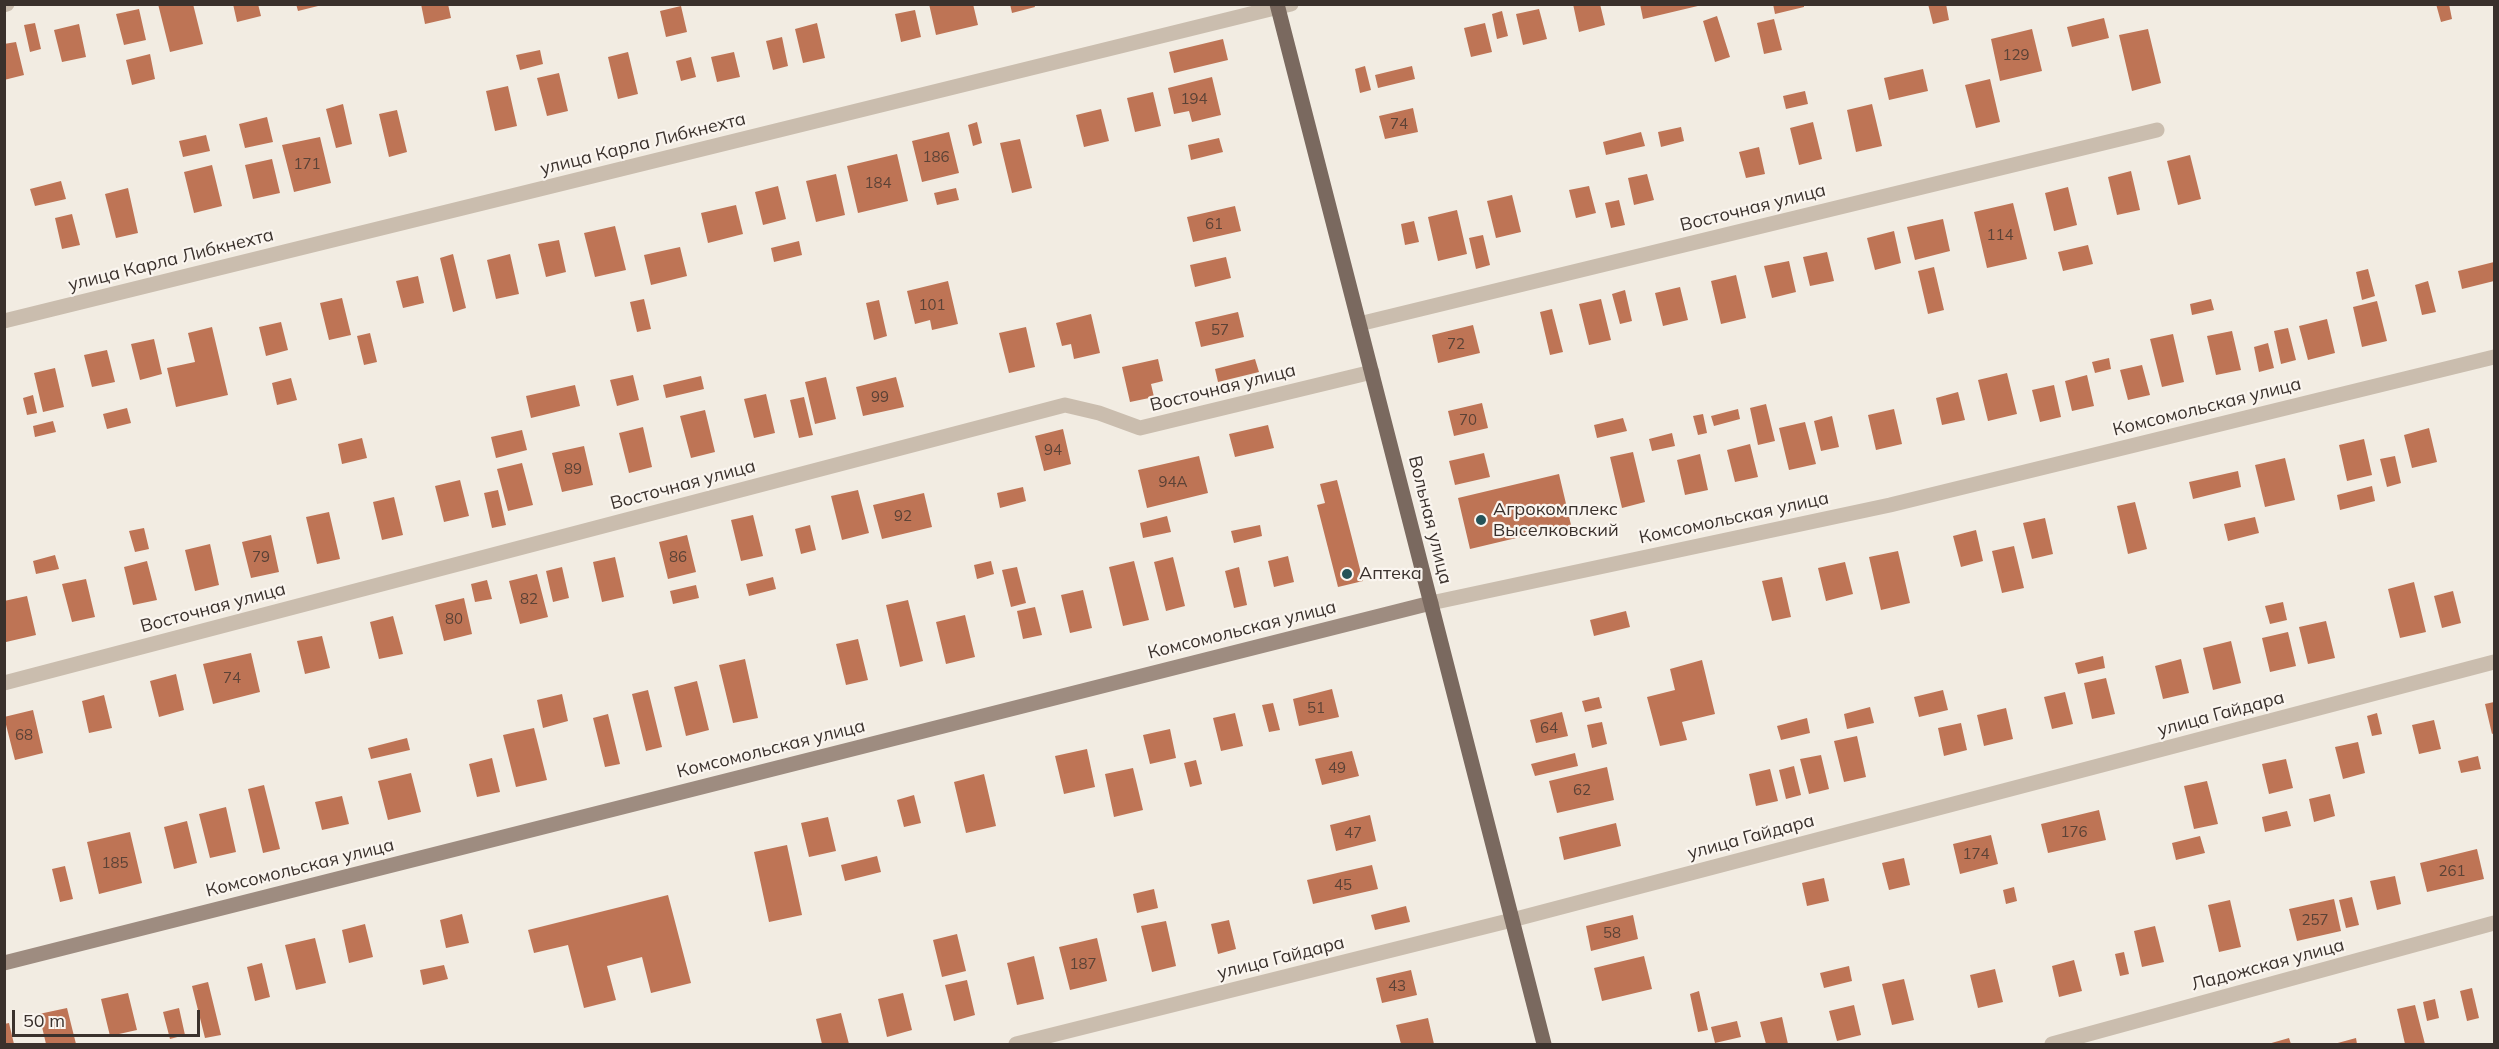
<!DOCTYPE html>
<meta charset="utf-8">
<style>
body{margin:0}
#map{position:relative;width:2499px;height:1049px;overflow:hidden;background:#f2ece2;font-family:Mulish,sans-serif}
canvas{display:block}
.frame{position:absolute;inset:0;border:6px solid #3a312c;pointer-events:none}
.scale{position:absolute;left:12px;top:1010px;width:188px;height:27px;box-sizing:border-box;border:3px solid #3a312c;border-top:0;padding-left:8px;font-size:18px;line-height:21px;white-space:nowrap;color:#3a312c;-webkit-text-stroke:4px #faf5ef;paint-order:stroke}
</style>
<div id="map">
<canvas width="2499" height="1049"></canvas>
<div class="frame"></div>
<div class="scale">50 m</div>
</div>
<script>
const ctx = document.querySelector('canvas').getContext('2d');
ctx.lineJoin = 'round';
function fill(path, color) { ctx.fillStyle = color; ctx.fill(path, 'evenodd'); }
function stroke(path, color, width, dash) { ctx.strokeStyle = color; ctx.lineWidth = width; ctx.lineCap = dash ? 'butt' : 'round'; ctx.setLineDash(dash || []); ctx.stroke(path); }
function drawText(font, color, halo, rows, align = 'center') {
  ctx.font = font + ' Mulish,sans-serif'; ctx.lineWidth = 4.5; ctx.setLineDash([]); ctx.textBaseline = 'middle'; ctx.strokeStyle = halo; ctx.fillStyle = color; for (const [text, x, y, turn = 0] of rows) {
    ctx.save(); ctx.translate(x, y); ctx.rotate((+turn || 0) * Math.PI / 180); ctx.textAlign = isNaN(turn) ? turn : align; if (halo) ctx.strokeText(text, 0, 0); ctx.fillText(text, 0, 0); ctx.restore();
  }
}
fill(new Path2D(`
 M158,4h35l10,40 -33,8z
 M233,4h25l3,12 -24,6z
 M296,4h26v1l-24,6z
 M421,4h27l3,14 -26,6z
 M929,4h44l5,21 -42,10z
 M1010,4h24l1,3 -23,6z
 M1573,4h27l5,21 -26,7z
 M1640,4h62v1l-59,14z
 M1773,4h31v3l-29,7z
 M1928,4h18l3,16 -16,4z
 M2436,4h13l3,15 -11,3z
 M681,6l6,26 -21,5 -6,-26z
 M139,9l7,31 -22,5 -8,-31z
 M1539,9l8,30 -24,6 -7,-31z
 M915,10l6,27 -20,5 -6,-28z
 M1502,11l6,25 -11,3 -5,-25z
 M1717,16l13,41 -15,5 -12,-41z
 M2104,18l5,20 -37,9 -5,-20z
 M1774,19l8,31 -18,4 -7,-31z
 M35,23l6,26 -11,3 -6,-27z
 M817,23l8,35 -22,5 -8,-34z
 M1485,23l7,29 -21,5 -7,-29z
 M79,24l7,33 -24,5 -8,-32z
 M2032,29l10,42 -42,10 -9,-42z
 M2148,29l13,54 -29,8 -13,-56z
 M782,37l6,29 -15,4 -7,-29z
 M1223,39l5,21 -54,13 -5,-21z
 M16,42l8,33 -20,5v-36z
 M540,50l3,14 -23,6 -4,-15z
 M628,52l10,42 -20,5 -10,-42z
 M734,52l6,25 -23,5 -6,-25z
 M150,54l5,25 -23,6 -6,-25z
 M691,57l5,20 -15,4 -5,-20z
 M1365,66l6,24 -11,3 -5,-24z
 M1412,66l3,13 -37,9 -3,-13z
 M1923,69l5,22 -39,9 -5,-22z
 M559,73l9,38 -21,5 -10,-38z
 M1212,77l9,38 -29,7 -3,-11 -15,3 -6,-26z
 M1990,79l10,43 -24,6 -11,-43z
 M508,86l9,40 -22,5 -9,-40z
 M1805,91l3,13 -22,5 -3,-13z
 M1153,92l8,34 -26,6 -8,-34z
 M343,104l9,40 -16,4 -10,-39z
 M1872,104l10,42 -26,6 -9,-42z
 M1413,108l5,24 -33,7 -6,-23z
 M1101,109l8,32 -25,6 -8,-32z
 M397,110l10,42 -18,5 -10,-43z
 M267,117l6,25 -28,6 -6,-24z
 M977,122l5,21 -9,3 -5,-21z
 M1813,122l9,37 -23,6 -9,-37z
 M1681,127l3,14 -23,6 -3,-15z
 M949,132l10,41 -37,9 -10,-41z
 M1641,132l4,14 -39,9 -3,-13z
 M206,135l4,16 -27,6 -4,-16z
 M320,137l11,46 -37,9 -12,-47z
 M1219,138l4,14 -32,8 -3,-15z
 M1020,139l12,49 -20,5 -12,-50z
 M1759,147l6,27 -19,4 -7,-26z
 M897,154l11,47 -50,12 -11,-47z
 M2190,155l11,44 -23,6 -11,-44z
 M272,159l8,34 -27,6 -8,-34z
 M212,165l10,41 -28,7 -10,-41z
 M2131,171l9,39 -23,5 -9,-38z
 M836,174l9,41 -29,7 -10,-41z
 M1647,174l7,26 -20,5 -6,-27z
 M61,181l5,18 -31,7 -5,-17z
 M778,186l8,33 -23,6 -8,-33z
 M1589,186l7,27 -20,5 -7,-28z
 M2068,187l9,38 -23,6 -9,-38z
 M128,188l10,45 -22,5 -11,-44z
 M956,188l3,12 -22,5 -3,-12z
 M1512,195l9,37 -25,6 -9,-37z
 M1619,200l6,25 -14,3 -6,-25z
 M2013,203l14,56 -40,9 -13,-56z
 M736,205l7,29 -35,9 -7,-30z
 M1235,206l6,25 -48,11 -6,-25z
 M1457,210l10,44 -29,7 -10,-44z
 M72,214l8,31 -18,4 -7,-31z
 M1943,219l7,32 -35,9 -8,-33z
 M1414,221l5,21 -14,3 -4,-21z
 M615,226l11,44 -31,7 -11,-44z
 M1894,231l7,32 -26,7 -8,-32z
 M1483,235l7,30 -14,4 -7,-31z
 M559,240l7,32 -20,5 -8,-33z
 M799,241l3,14 -28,7 -3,-14z
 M2088,245l5,19 -30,7 -5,-19z
 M680,247l7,29 -36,9 -7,-30z
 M1827,252l7,29 -24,5 -7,-29z
 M453,254l13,54 -13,4 -13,-54z
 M510,254l9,40 -23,5 -9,-39z
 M1226,257l5,21 -36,9 -5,-22z
 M1789,261l7,31 -24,6 -8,-32z
 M2494,262v19l-32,8 -4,-18z
 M1934,267l10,43 -16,4 -10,-43z
 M2368,269l7,27 -13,4 -6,-28z
 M1736,275l10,43 -25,6 -10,-43z
 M418,276l6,27 -21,5 -7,-27z
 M948,281l10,43 -26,6 -2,-10 -15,4 -8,-33z
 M2428,281l8,31 -14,3 -7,-30z
 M1680,287l8,33 -25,6 -8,-33z
 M1625,290l7,31 -12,3 -8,-30z
 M342,298l9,37 -22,5 -9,-37z
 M644,299l7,30 -14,3 -7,-30z
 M1601,299l10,41 -22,5 -10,-41z
 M2211,299l3,11 -22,5 -2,-11z
 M879,300l8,36 -13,4 -8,-37z
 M2377,301l10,40 -25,6 -9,-40z
 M1552,309l11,43 -13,3 -10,-43z
 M1238,312l6,25 -43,10 -6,-25z
 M1091,314l9,39 -26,6 -3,-15 -9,2 -6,-23z
 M2327,319l8,34 -27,7 -9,-34z
 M281,322l7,28 -22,6 -7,-29z
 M1473,325l7,28 -42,10 -6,-28z
 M212,327l16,68 -52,12 -9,-39 28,-6 -7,-29z
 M1026,327l9,40 -26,6 -10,-40z
 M2288,328l8,32 -15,4 -7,-33z
 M2232,331l9,39 -25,5 -9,-39z
 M370,333l7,29 -13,3 -7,-29z
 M2173,334l11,48 -22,5 -12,-48z
 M154,339l8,35 -22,6 -9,-36z
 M2268,343l6,25 -15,4 -5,-25z
 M107,350l8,32 -23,5 -8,-32z
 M2109,358l2,11 -16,4 -3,-11z
 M1158,359l5,22 -12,3 3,13 -24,5 -8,-35z
 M1255,359l4,13 -41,10 -3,-13z
 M2142,365l8,30 -22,5 -8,-30z
 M55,368l9,39 -21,5 -9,-39z
 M2007,373l10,41 -29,7 -10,-41z
 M633,375l6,25 -22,6 -7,-26z
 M2087,375l7,31 -22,5 -7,-30z
 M701,376l3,13 -38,9 -3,-13z
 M826,377l10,42 -21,5 -10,-42z
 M896,377l8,30 -41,9 -7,-29z
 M291,378l6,22 -20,5 -5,-22z
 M575,385l5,21 -49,12 -5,-22z
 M2054,385l7,32 -21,5 -8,-32z
 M1958,392l7,28 -23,5 -6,-27z
 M766,394l9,39 -21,5 -10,-39z
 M33,395l4,18 -10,2 -4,-17z
 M804,397l9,38 -14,3 -9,-38z
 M1482,403l6,25 -34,8 -6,-25z
 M1766,404l9,37 -17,4 -8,-37z
 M127,408l4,15 -24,6 -4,-15z
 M1738,409l2,10 -26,7 -3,-10z
 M1894,409l8,35 -26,6 -8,-35z
 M705,410l10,42 -24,6 -11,-42z
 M1703,414l4,19 -9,2 -5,-19z
 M1832,416l7,31 -18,4 -7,-30z
 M1623,418l4,13 -30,7 -3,-13z
 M53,421l3,11 -21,5 -2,-11z
 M1805,422l11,42 -27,6 -10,-42z
 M1268,425l6,23 -39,9 -6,-23z
 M643,427l9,40 -23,6 -10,-40z
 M2429,428l8,34 -25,6 -8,-33z
 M1063,429l8,35 -27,7 -9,-35z
 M522,430l5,20 -31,8 -5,-21z
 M1672,433l3,13 -23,5 -3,-12z
 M362,438l5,20 -25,6 -4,-20z
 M2364,439l8,36 -25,6 -8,-36z
 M1750,444l8,33 -23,5 -8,-32z
 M584,446l9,39 -31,7 -10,-39z
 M1633,452l12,50 -23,6 -12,-51z
 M1484,453l6,24 -35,8 -6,-24z
 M1700,454l8,36 -23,5 -8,-35z
 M1199,456l9,37 -61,15 -9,-38z
 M2395,456l6,27 -14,4 -7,-28z
 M2285,458l10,42 -30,7 -10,-42z
 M522,463l11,42 -25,6 -11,-42z
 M2238,471l3,16 -48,12 -4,-17z
 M1559,474l12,51 -101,24 -12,-51z
 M460,480l9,36 -25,6 -9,-36z
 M1337,480l26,101 -25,6 -21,-82 8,-2 -5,-19z
 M2372,486l3,15 -35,9 -3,-15z
 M1023,487l3,14 -26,7 -3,-15z
 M498,490l8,35 -14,3 -8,-35z
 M858,490l11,43 -27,7 -11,-44z
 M924,493l8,34 -50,12 -9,-34z
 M394,497l9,38 -21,5 -9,-38z
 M2135,502l12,47 -19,5 -11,-48z
 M329,512l11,47 -23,5 -11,-47z
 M753,515l10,41 -22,5 -10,-41z
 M1167,516l4,16 -28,6 -3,-15z
 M2255,517l4,16 -31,8 -4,-17z
 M2045,518l8,36 -21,5 -9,-36z
 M810,525l6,25 -15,4 -6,-25z
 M1260,525l2,11 -28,7 -3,-12z
 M144,528l5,21 -14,3 -6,-21z
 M1976,530l7,31 -22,6 -8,-31z
 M271,535l8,37 -28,6 -9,-36z
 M687,535l9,37 -28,7 -9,-37z
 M210,544l9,41 -24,6 -10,-41z
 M2014,546l10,42 -22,5 -10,-42z
 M1898,551l12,52 -29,7 -12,-53z
 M55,555l4,14 -23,5 -3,-13z
 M1288,556l6,26 -20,5 -6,-26z
 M615,557l9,40 -22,5 -9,-40z
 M1173,557l12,49 -19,5 -12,-49z
 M147,561l10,39 -24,5 -9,-38z
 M991,561l3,13 -17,5 -3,-14z
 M1134,561l15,59 -26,6 -14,-59z
 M1845,562l8,32 -27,7 -8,-33z
 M562,567l7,31 -16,4 -7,-31z
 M1017,567l9,36 -15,4 -9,-37z
 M1239,567l8,38 -13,3 -9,-37z
 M537,574l11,43 -28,7 -11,-43z
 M773,577l3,12 -27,7 -3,-12z
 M1782,577l9,40 -19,4 -10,-40z
 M86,579l9,38 -23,5 -10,-38z
 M487,580l5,19 -17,3 -4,-18z
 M2414,582l12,50 -26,6 -12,-49z
 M696,585l3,13 -26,6 -3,-13z
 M1083,590l9,38 -22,5 -9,-38z
 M2453,591l8,32 -19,5 -8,-32z
 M27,596l9,39 -30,7 -2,-41z
 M464,598l8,36 -28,7 -9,-36z
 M908,600l15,61 -23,6 -14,-62z
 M2283,602l4,18 -17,4 -5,-18z
 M1035,607l7,28 -19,4 -6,-28z
 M1626,611l4,16 -36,9 -4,-16z
 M965,615l10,42 -29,7 -10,-42z
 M393,616l10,38 -24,5 -9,-37z
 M2326,621l9,37 -27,6 -9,-37z
 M2288,632l8,34 -26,6 -8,-34z
 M322,636l8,32 -25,6 -8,-33z
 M858,639l10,41 -22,5 -10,-41z
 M2231,641l10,42 -28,7 -10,-42z
 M251,653l9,39 -47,12 -10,-40z
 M2103,656l2,12 -27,6 -3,-11z
 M745,659l13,59 -25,5 -14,-58z
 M2181,659l8,34 -26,6 -8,-33z
 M1702,660l13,54 -33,8 5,18 -27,6 -13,-49 28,-7 -5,-21z
 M176,674l8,36 -25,7 -9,-36z
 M2106,678l9,36 -23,5 -8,-36z
 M697,681l12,49 -23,6 -12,-49z
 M1332,689l7,28 -40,9 -6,-27z
 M648,690l14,57 -16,4 -14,-57z
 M1943,690l5,20 -29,7 -5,-20z
 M2065,692l8,32 -21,5 -8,-32z
 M562,694l6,27 -25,7 -6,-28z
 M104,695l8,33 -23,5 -7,-32z
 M1599,697l3,11 -17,4 -3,-11z
 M2494,702v31l-2,1 -7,-30z
 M1273,703l7,27 -11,2 -7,-27z
 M1870,707l4,16 -27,6 -3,-15z
 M2006,708l7,31 -29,7 -7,-31z
 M33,710l10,43 -28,7 -11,-43z
 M1562,712l6,24 -32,7 -6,-23z
 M1235,713l8,33 -22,5 -8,-33z
 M2377,713l5,21 -10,2 -5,-20z
 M608,714l12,50 -15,3 -12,-49z
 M1807,718l3,15 -29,7 -4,-14z
 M2434,720l7,29 -22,5 -7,-29z
 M1602,722l5,22 -15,4 -5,-23z
 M1961,723l6,27 -23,6 -6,-28z
 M534,728l13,52 -31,7 -13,-52z
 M1170,729l6,29 -26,6 -7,-29z
 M1857,736l9,41 -22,5 -10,-41z
 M407,738l3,12 -39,9 -3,-11z
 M2358,742l7,31 -22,6 -8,-32z
 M1087,749l8,38 -31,7 -9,-38z
 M1352,751l7,25 -37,9 -7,-26z
 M1575,753l3,13 -43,10 -4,-12z
 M1821,755l8,34 -20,5 -9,-35z
 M2478,756l3,13 -20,4 -3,-12z
 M492,758l8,34 -23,5 -8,-33z
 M2286,759l7,29 -24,6 -7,-30z
 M1196,760l6,24 -12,3 -6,-24z
 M1794,766l7,29 -15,4 -7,-29z
 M1607,767l7,33 -57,13 -8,-32z
 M1133,768l10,42 -29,7 -9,-43z
 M1770,769l8,32 -22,5 -7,-32z
 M411,773l10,39 -33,8 -10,-39z
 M984,774l12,52 -30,7 -12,-51z
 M2207,781l11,43 -24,5 -10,-43z
 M264,785l16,64 -17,4 -15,-64z
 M2330,794l5,22 -21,6 -5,-23z
 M914,795l7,28 -17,4 -7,-27z
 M342,796l7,28 -27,6 -7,-28z
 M226,807l10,45 -26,6 -11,-44z
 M2099,810l7,30 -58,13 -7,-29z
 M2287,811l4,15 -26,6 -3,-15z
 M1370,815l6,26 -40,10 -6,-26z
 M828,817l8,34 -27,6 -8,-34z
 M187,821l10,42 -23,6 -10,-42z
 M1616,823l5,23 -57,14 -5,-23z
 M130,832l12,51 -43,11 -12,-52z
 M1991,835l7,29 -38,10 -7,-30z
 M2200,836l5,17 -29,7 -4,-17z
 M787,845l15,70 -33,7 -15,-70z
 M2477,849l7,30 -57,13 -7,-29z
 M877,856l4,16 -36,9 -4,-16z
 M1904,858l6,27 -21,5 -7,-27z
 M1372,865l6,24 -65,15 -6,-24z
 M65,866l8,33 -13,3 -8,-33z
 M2395,876l6,28 -24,6 -7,-29z
 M1824,878l5,23 -22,5 -5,-23z
 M2014,887l3,14 -11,3 -3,-14z
 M1154,889l4,19 -21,5 -4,-19z
 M668,895l23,88 -40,10 -9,-36 -35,9 9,34 -32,8 -16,-63 -34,8 -6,-23z
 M2352,897l7,28 -13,3 -7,-28z
 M2334,899l7,32 -44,10 -8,-32z
 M2230,900l11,47 -22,5 -11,-47z
 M1406,906l4,16 -35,8 -4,-15z
 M462,914l7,29 -23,5 -6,-28z
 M1633,915l5,24 -47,12 -5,-25z
 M1229,920l7,29 -18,5 -7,-30z
 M1166,921l10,45 -24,6 -11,-46z
 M365,924l8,33 -24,6 -7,-33z
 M2155,926l9,36 -22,5 -8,-36z
 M957,934l9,37 -24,6 -9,-37z
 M315,938l11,45 -30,7 -11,-45z
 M1097,938l10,43 -37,9 -11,-43z
 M2124,952l5,22 -9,2 -5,-22z
 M1034,956l10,43 -27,6 -10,-42z
 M1644,956l8,33 -50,12 -8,-33z
 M2074,960l8,31 -23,6 -7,-31z
 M262,963l8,34 -15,4 -8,-34z
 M444,965l4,14 -25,6 -3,-15z
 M1849,966l3,15 -28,7 -4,-15z
 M1995,969l8,33 -25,6 -8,-33z
 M1411,970l6,25 -35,8 -6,-25z
 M1904,979l10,41 -22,5 -10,-41z
 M967,980l8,35 -21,6 -9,-36z
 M208,982l13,53 -16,3 -13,-52z
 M2472,988l7,30 -12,3 -7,-30z
 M1699,991l9,39 -10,2 -8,-38z
 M128,993l9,37 -27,6 -9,-37z
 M903,993l9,37 -25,7 -9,-38z
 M2435,999l4,19 -12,3 -4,-19z
 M1854,1005l7,30 -24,6 -8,-30z
 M2415,1005l10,39h-20l-8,-35z
 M67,1008l9,36h-30l-7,-30z
 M179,1008l6,27 -15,4 -7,-27z
 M841,1013l8,31h-27l-6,-25z
 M1782,1017l6,27h-22l-6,-22z
 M1428,1018l6,26h-33l-5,-19z
 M1737,1021l4,16 -26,6 -4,-16z
 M9,1023l5,21h-10v-20z
 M2289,1038l2,6h-23z
 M2356,1038l1,6h-23z`), '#be7455');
stroke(new Path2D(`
 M4,5l3,-1
 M4,321l1287,-317
 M1359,324l798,-194
 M1431,603l459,-98 604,-148
 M4,683l1061,-278 34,8 41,15 232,-56
 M1016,1044l496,-124 982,-258
 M2052,1044l442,-121`), '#cabdae', 15);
stroke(new Path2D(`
 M4,963l1427,-360`), '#9e8c80', 15);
stroke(new Path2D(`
 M1277,4l267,1040`), '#7a695f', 15);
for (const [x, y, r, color] of [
 [1481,520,6,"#245359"],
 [1347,574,6,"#245359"]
]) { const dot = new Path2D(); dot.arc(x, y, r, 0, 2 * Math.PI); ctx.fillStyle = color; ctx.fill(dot); stroke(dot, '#faf5ef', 2); }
drawText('15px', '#5b4236', null, [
 ["129",2016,55],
 ["194",1194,99],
 ["74",1399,124],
 ["186",936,157],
 ["171",307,164],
 ["184",878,183],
 ["61",1214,224],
 ["114",2000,235],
 ["101",932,305],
 ["57",1220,330],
 ["72",1456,344],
 ["99",880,397],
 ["70",1468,420],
 ["94",1053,450],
 ["89",573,469],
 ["94А",1173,482],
 ["92",903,516],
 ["79",261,557],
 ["86",678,557],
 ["82",529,599],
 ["80",454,619],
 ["74",232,678],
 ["51",1316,708],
 ["64",1549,728],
 ["68",24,735],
 ["49",1337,768],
 ["62",1582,790],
 ["176",2074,832],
 ["47",1353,833],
 ["174",1976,854],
 ["185",115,863],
 ["261",2452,871],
 ["45",1343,885],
 ["257",2315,920],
 ["58",1612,933],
 ["187",1083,964],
 ["43",1397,986]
]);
drawText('18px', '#3a312c', '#faf5ef', [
 ["улица Карла Либкнехта",643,144,-14],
 ["Восточная улица",1753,208,-14],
 ["улица Карла Либкнехта",171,260,-14],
 ["Восточная улица",1223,388,-14],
 ["Комсомольская улица",2207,407,-14],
 ["Восточная улица",683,485,-15],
 ["Комсомольская улица",1734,518,-12],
 ["Вольная улица",1430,520,76],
 ["Восточная улица",213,608,-15],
 ["Комсомольская улица",1242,630,-14],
 ["улица Гайдара",2221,714,-15],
 ["Комсомольская улица",771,749,-14],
 ["улица Гайдара",1751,837,-15],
 ["Комсомольская улица",300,868,-14],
 ["улица Гайдара",1281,958,-14],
 ["Ладожская улица",2268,965,-15]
]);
drawText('18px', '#3a312c', '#faf5ef', [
 ["Агрокомплекс",1493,510],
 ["Выселковский",1493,531],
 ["Аптека",1359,574]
], 'left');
</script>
